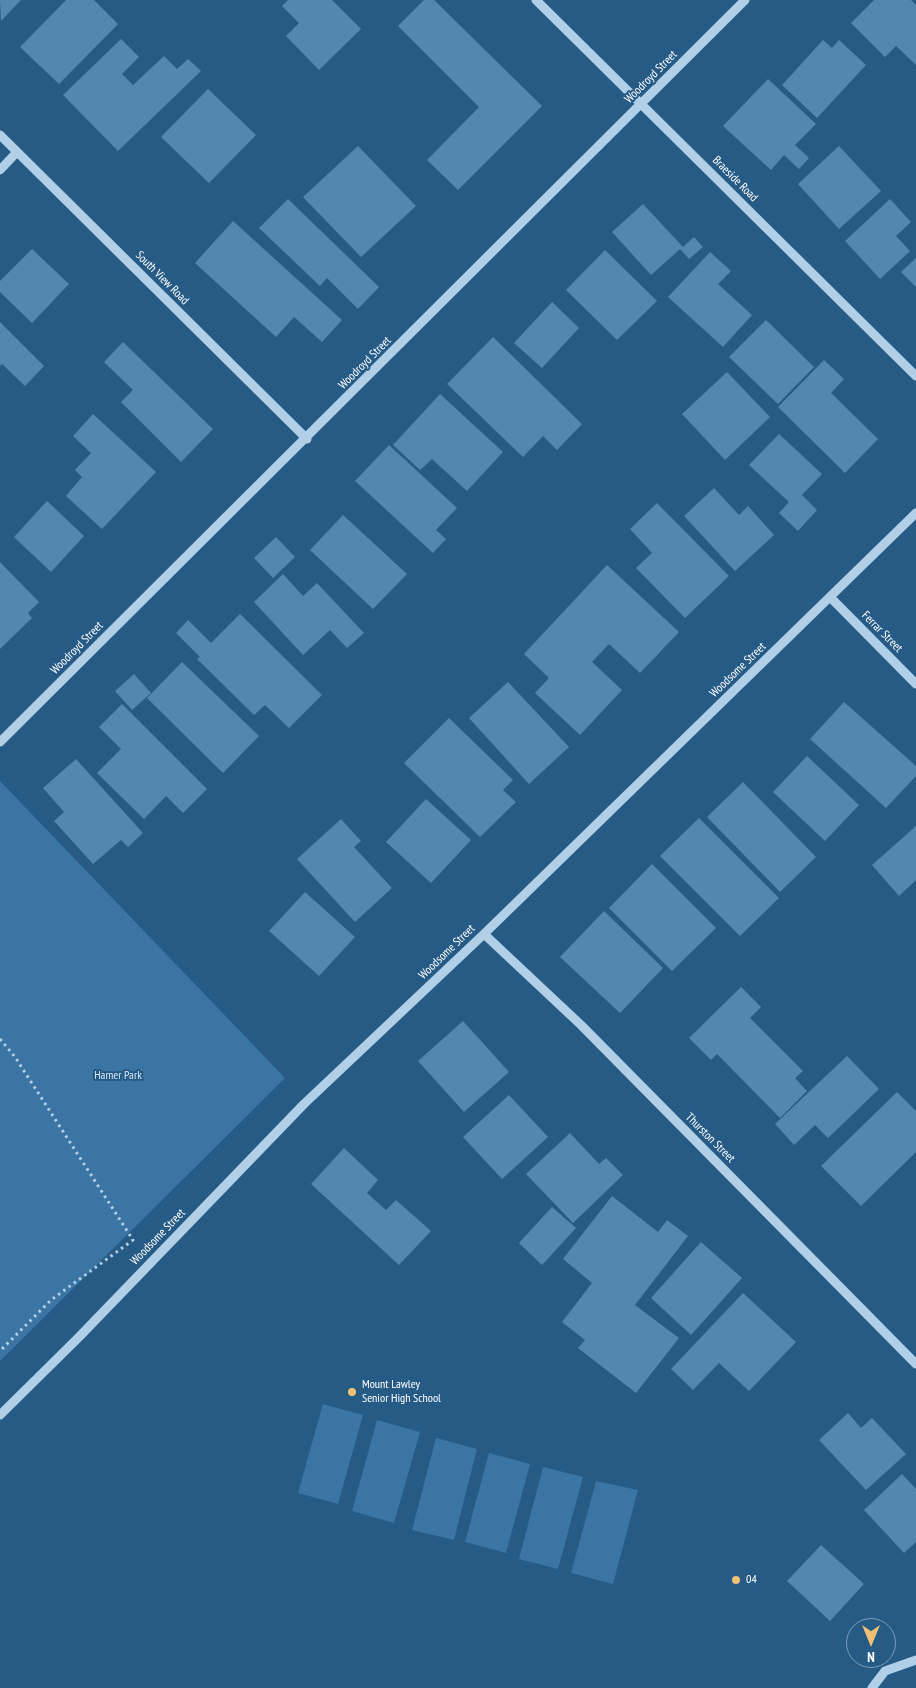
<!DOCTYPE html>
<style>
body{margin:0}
#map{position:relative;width:916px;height:1688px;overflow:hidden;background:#265b86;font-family:"PT Sans Narrow",sans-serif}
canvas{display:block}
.north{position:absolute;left:846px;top:1618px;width:50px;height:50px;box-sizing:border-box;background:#265b86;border:1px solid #7d9db6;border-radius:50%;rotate:180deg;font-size:14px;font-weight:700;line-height:20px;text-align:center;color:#fff}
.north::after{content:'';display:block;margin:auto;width:18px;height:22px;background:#f1c076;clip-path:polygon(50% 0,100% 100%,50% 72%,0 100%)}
</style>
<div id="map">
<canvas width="916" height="1688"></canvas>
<div class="north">N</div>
</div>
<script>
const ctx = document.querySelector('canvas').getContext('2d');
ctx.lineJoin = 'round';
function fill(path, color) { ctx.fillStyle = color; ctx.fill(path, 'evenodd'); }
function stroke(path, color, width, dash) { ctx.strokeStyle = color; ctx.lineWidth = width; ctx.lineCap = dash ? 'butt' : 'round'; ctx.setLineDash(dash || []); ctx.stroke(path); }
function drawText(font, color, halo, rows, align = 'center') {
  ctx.font = font + ' "PT Sans Narrow",sans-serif'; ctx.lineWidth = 4; ctx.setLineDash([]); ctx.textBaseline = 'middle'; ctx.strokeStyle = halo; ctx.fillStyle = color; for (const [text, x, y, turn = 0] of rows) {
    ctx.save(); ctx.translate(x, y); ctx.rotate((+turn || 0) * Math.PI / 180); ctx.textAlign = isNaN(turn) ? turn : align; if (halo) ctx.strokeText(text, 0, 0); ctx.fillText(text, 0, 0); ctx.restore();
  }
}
fill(new Path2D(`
 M0,781l285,297 -285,283z
 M323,1404l40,11 -25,89 -40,-11z
 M377,1420l43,12 -26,91 -42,-12z
 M436,1438l41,11 -23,91 -42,-10z
 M489,1453l41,11 -24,89 -41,-11z
 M543,1467l40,10 -25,92 -39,-10z
 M596,1481l42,9 -25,94 -42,-11z`), '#3a75a3');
fill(new Path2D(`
 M0,0h21l-20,21z
 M66,0h28l24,24 -59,60 -39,-37z
 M288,0h44l29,29 -42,41 -33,-34 13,-13 -17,-17z
 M424,0h10l108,106 -84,84 -31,-30 52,-53 -81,-81z
 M874,0h37l5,5v60l-20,-19 -11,11 -34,-34z
 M121,39l18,18 -17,17 11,11 31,-29 13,13 11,-10 13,12 -83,80 -55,-56z
 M823,40l9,8 7,-8 27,25 -49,53 -35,-33z
 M768,79l48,45 -21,21 14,13 -10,11 -15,-14 -13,15 -48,-44z
 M208,89l48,46 -47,48 -48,-46z
 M358,146l58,60 -55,51 -58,-60z
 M839,146l42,45 -42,38 -41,-45z
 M288,199l91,88 -21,22 -31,-31 -7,8 -61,-58z
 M890,199l21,23 -15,14 14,15 -30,28 -35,-38z
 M643,204l40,43 11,-10 9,10 -14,12 -9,-10 -29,26 -39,-43z
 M233,221l109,99 -20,22 -28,-25 -18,20 -81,-74z
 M32,249l37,35 -37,39 -32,-31v-11z
 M605,250l52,51 -40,39 -51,-50z
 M710,252l21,19 -13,13 34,31 -29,32 -55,-50z
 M916,258v29l-15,-15z
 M552,302l27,26 -37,40 -28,-25z
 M766,320l48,47 -36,37 -49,-47z
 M0,322l44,44 -19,20 -23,-22 -2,2z
 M493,337l89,87 -25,26 -14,-14 -20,21 -76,-73z
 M123,342l90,87 -32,33 -60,-60 12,-12 -29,-28z
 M824,360l20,19 -13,14 47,46 -33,34 -67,-66z
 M727,372l43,45 -45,43 -43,-46z
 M440,394l63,58 -36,39 -35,-32 -12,11 -27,-25z
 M93,414l63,58 -54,57 -36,-33 16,-19 -7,-7 16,-17 -18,-17z
 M779,434l43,40 -20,21 15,15 -19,21 -19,-18 10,-11 -40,-37z
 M389,445l68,63 -21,22 10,9 -13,14 -78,-72z
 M714,488l25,27 9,-9 26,29 -39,36 -51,-55z
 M47,501l37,35 -33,36 -37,-35z
 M657,503l72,73 -44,42 -49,-50 16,-15 -22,-24z
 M343,515l64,59 -34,35 -63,-59z
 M276,537l19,20 -22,21 -19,-20z
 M0,562l39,40 -11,11 4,5 -32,31z
 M607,565l72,67 -39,41 -31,-29 -17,18 30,28 -42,45 -45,-42 14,-15 -25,-24z
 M283,574l20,22 14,-13 47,50 -17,15 -17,-18 -27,25 -49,-53z
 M240,614l82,81 -33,33 -24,-23 -11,10 -57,-56 3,-2 -24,-24 12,-13 23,23z
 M182,662l77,74 -36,37 -76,-75z
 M134,674l17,19 -19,17 -17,-19z
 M508,682l61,65 -40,37 -60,-66z
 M844,702l72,64v10l-30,32 -76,-69z
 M122,704l85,85 -24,24 -17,-17 -22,23 -47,-46 24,-24 -22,-22z
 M449,718l64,62 -10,10 13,12 -36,35 -76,-74z
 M807,756l52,49 -34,36 -52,-49z
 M76,759l67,74 -15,14 -7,-7 -28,24 -39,-43 10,-9 -21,-24z
 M743,782l73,75 -36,35 -73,-75z
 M426,799l45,41 -40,43 -45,-41z
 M699,818l80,80 -39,38 -80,-80z
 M341,819l20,22 -7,6 38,41 -37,34 -58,-63z
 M916,826v54l-17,16 -27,-31z
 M652,864l64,64 -44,43 -63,-63z
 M305,892l50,45 -36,39 -50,-45z
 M604,911l59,57 -43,45 -60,-56z
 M741,987l20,20 -11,11 53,53 -8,7 12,13 -27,27 -63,-64 -6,6 -22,-22z
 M463,1021l46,51 -45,40 -46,-51z
 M847,1056l32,33 -51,49 -13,-13 -21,20 -19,-21z
 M897,1092l19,19v41l-55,54 -40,-40z
 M509,1095l39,42 -46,42 -39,-42z
 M570,1133l29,31 7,-6 17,17 -50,48 -47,-49z
 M344,1148l34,32 -11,13 19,17 10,-10 35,31 -32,34 -88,-81z
 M612,1196l46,36 9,-12 21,16 -53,69 44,33 -43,55 -58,-45 7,-8 -23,-18 30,-39 -29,-24z
 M552,1207l24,21 -34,37 -23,-22z
 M701,1242l41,36 -51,57 -40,-37z
 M743,1293l53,49 -47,49 -30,-28 -26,27 -22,-21z
 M848,1413l13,15 11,-10 34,36 -40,36 -47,-50z
 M902,1474l14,15v53l-12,11 -40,-43z
 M821,1545l43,39 -34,37 -43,-40z`), '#5287b0');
stroke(new Path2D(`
 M0,1039l15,18 118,183 -82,60 -51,51`), '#b1d0e8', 3, [2.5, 4]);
stroke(new Path2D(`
 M536,0l380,376
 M0,135l307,304
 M0,170l17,-18
 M831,598l85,86
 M0,742l745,-742
 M484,934l97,91 335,339
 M0,1415l79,-78 225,-233 180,-170 432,-421
 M872,1688l13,-17 31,-11`), '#b1d0e8', 9);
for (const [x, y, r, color] of [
 [352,1392,5,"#f1c076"],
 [736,1580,5,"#f1c076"]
]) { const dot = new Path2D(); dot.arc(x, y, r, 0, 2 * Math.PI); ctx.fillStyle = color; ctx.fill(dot); stroke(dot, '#265b86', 2); }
drawText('12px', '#fff', '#265b86', [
 ["Woodroyd Street",651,77,-45],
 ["Braeside Road",735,179,45],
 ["South View Road",162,278,45],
 ["Woodroyd Street",365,363,-45],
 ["Ferrar Street",882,632,45],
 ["Woodroyd Street",77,648,-45],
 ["Woodsome Street",738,670,-44],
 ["Woodsome Street",447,952,-44],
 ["Thurston Street",710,1138,45],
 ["Woodsome Street",158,1237,-46]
]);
drawText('12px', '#d5e8f7', '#265b86', [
 ["Hamer Park",118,1076]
]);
drawText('12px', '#fff', '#265b86', [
 ["Mount Lawley",362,1385],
 ["Senior High School",362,1399],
 ["04",746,1580]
], 'left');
</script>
